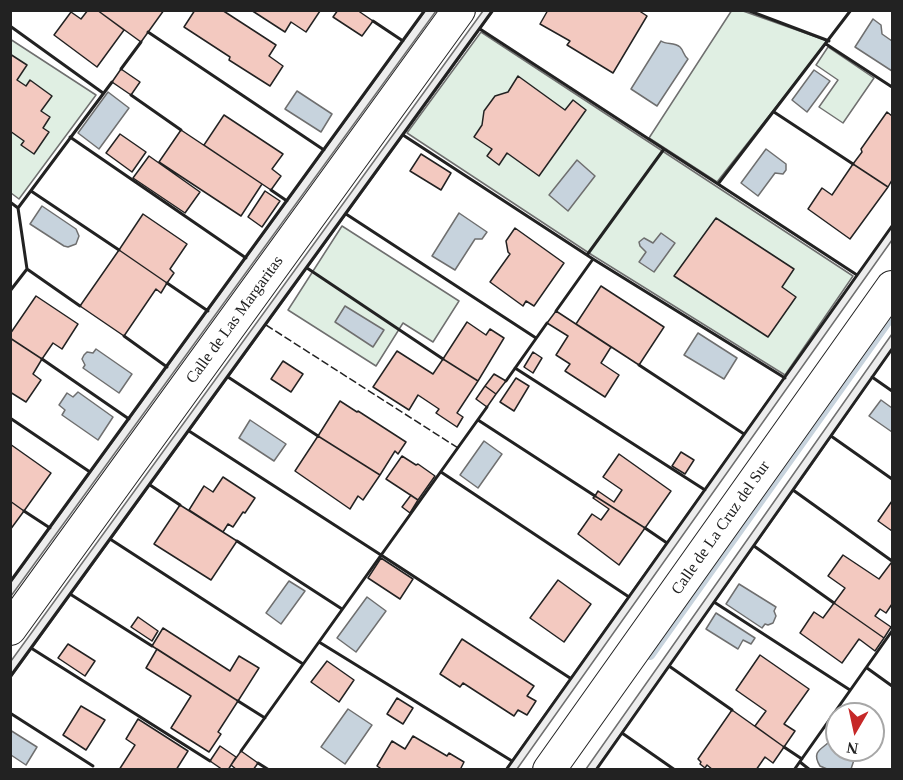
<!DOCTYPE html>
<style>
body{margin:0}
#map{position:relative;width:903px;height:780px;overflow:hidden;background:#fff;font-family:Georgia,serif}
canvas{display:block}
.frame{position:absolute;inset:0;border:12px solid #222;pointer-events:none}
.north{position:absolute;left:825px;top:702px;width:60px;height:60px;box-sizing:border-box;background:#fff;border:2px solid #a7a7a7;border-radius:50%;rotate:189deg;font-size:16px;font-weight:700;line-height:24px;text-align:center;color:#222}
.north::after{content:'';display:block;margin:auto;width:21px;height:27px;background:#c62828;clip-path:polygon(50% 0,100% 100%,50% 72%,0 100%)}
</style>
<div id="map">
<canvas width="903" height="780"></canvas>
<div class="frame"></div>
<div class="north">N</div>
</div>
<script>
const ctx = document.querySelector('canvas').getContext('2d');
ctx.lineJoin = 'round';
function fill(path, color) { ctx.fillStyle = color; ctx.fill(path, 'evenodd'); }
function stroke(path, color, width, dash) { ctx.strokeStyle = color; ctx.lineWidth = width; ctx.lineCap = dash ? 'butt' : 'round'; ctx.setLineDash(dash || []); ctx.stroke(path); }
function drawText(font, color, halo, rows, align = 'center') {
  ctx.font = font + ' Georgia,serif'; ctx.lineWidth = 4.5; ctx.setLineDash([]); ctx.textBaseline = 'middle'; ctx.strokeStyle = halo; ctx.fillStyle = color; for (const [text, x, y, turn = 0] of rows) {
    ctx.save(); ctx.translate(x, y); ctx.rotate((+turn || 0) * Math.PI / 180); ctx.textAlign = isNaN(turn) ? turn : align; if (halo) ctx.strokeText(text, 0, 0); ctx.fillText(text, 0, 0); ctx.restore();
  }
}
const green = new Path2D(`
 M732,10l11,1 85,30 -111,141 -68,-44z
 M481,32l372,244 -68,99 -193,-120 -185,-122z
 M10,39l86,56 -77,104 -8,-6z
 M828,47l46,31 -31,45 -24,-16 19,-27 -22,-15z
 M342,226l117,75 -26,41 -30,-19 -27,43 -88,-56z`);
fill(green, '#e0efe3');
stroke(green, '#6f6f6f', 1.5);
const parking = new Path2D(`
 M425,11h11l-425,585v-14z
 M483,11h10l-482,666v-16z
 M892,226v14l-375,529h-11z
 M892,334v15l-82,118 -214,302h-10z`);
fill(parking, '#ededed');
stroke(parking, '#6f6f6f', 1.5);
const water = new Path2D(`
 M873,19l8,6 1,9 10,7v30l-37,-24z
 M661,41c6,4 13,1 19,6 4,4 3,8 8,12l-31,47 -26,-17z
 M814,70l16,11 -23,31 -15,-12z
 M297,91l35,23 -11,18 -36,-23z
 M108,92l21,16 -30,41 -21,-16z
 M766,149l20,15v6l-3,4 -8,-1 -17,23 -17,-13z
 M577,160l18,16 -27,35 -19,-16z
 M42,206l34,23 3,7 -3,8 -8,3 -4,-1 -34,-22z
 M459,213l28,19 -5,7h-7l-20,31 -23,-14z
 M661,233l14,10 -21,29 -15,-10 7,-10 -6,-6 -1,-4 5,-4 9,5z
 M345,306l39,24 -11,17 -38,-25z
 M698,333l39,25 -13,21 -40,-24z
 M96,349l36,25 -13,19 -36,-25 2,-3 -3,-6 2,-4 3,-3 6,1z
 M78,392l35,25 -15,23 -36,-25 3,-5 -6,-5 8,-12 6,4z
 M881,400l11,8v24l-23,-16z
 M250,420l36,24 -12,17 -35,-23z
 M484,441l18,13 -24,34 -18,-13z
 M289,581l16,10 -24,33 -15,-11z
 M739,584l37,23 -2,4 2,5 -3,7 -5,2 -3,-1 -3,4 -36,-24z
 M367,597l19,14 -30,41 -19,-14z
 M716,613l39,25 -4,6 -8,-4 -5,9 -32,-20z
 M348,709l24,16 -27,39 -24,-17z
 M837,725v25h28l-2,3 -7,1 -5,15h-24l-7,-3c-10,-16 4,-17 12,-27 3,-3 3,-10 5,-14z
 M10,730l27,17 -11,18 -15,-10z`);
fill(water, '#c7d3dd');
stroke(water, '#6f6f6f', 1.5);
stroke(new Path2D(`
 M650,655l242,-340`), '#c7d3dd', 10);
const building = new Path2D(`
 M88,10h9l27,20 -27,37 -43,-32 17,-23 10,7z
 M97,10h67l-23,32z
 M195,10h27l54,35 -7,11 14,10 -13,20 -41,-26 1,-3 -46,-30z
 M251,10h70l-1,1 -14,21 -15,-10 -6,10z
 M338,10h19l16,11 -11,15 -29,-19z
 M548,10h90l9,6 -34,57 -46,-28 3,-4 -30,-17z
 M10,54l17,11 -10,15 9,6 4,-6 22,16 -11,15 9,6 -7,11 6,4 -15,22 -13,-9 3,-4 -14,-10z
 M121,69l19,13 -9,13 -19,-13z
 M518,76l47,34 8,-10 13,10 -47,66 -32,-23 -8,12 -12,-9 5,-7 -18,-12 8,-12 2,-14 11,-15 13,-4z
 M887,112l5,4v64l-4,7 -35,-23 9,-12 -1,-3z
 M224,115l59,39 -11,15 9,7 -10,14 -67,-45z
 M181,130l81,54 -21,32 -82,-54z
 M120,134l26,18 -14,20 -26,-19z
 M421,154l30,19 -10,17 -31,-19z
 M149,156l51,36 -15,21 -52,-35z
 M853,164l35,23 -38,52 -42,-30 14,-21 10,7z
 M265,191l15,10 -18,26 -14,-10z
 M143,214l44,30 -17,25 4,4 -7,10 -48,-33z
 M716,218l78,51 -12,18 14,10 -28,40 -94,-61z
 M515,228l49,35 -30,43 -8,-5 -3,5 -33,-24 20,-28 -2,-2 -2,-11z
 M119,250l48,33 -6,10 -5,-4 -32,47 -44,-30z
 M601,286l63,41 -25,38 -63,-41z
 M36,296l42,28 -16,25 -9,-6 -11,16 -32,-21v-4z
 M556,311l55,36 -10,16 18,12 -14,22 -40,-26 5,-7 -14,-9 12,-19 -21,-13z
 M467,322l19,13 4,-6 14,9 -26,43 -35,-22z
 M10,338l32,21 -9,15 8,6 -15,22 -16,-10z
 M397,351l36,23 10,-15 35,22 -21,32 6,4 -6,10 -21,-14 3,-4 -21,-14 -9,15 -36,-23z
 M533,352l9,6 -9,15 -9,-6z
 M283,361l20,13 -12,18 -20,-13z
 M494,374l12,7 -10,13 -11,-8z
 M516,378l13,8 -15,25 -14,-9z
 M485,386l11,8 -9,13 -11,-8z
 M340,401l17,11 1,-1 48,31 -8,12 -3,-3 -15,24 -62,-39z
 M318,436l62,39 -17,25 -5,-4 -8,13 -55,-38z
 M10,444l41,29 -27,38 -14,-10z
 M681,452l13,8 -9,14 -13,-8z
 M619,454l52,37 -26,37 -50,-32 3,-5 16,11 8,-12 -19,-13z
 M402,456l14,9 2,-1 17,12 -17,24 -32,-21z
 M223,477l32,21 -10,15 -2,-1 -10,15 -5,-3 -5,8 -34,-22 15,-24 9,6z
 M411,495l7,5 -8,13 -8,-6z
 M595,496l50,32 -26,37 -41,-31 14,-20 9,6 8,-11 -16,-11z
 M10,501l14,10 -14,19z
 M892,501v30l-14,-10z
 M180,505l57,36 -26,39 -57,-36z
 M843,555l36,24 12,-16 1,1v40l-6,9 -6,-4 -5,7 16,11 -7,11 -50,-35 11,-15 -17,-12z
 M381,558l32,21 -13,20 -32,-21z
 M558,580l33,24 -27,38 -34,-24z
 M834,603l50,35 -9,13 -16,-12 -17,24 -42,-30 14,-21 9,6z
 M138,617l20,14 -6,10 -21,-14z
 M163,628l67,43 9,-15 20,12 -21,33 -86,-55z
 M462,639l72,47 -7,10 9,5 -9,14 -9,-5 -4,6 -51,-33 -3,4 -20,-13z
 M68,644l27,17 -10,15 -27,-18z
 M157,649l81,52 -20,31 3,2 -12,18 -38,-24 20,-32 -45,-28z
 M760,655l49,34 -25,35 11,7 -11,16 -29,-21 11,-15 -30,-21z
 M327,661l27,19 -15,22 -28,-20z
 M397,698l16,10 -10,16 -16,-10z
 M81,706l24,14 -19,30 -23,-15z
 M732,710l52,37 -11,16 -8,-6 -9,13h-43l-6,-5 -2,3 -5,-4 1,-2 -3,-3z
 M138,719l50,32 -12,19h-57l16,-25 -9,-6z
 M413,736l34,20 2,-3 15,9 -4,8h-77l-6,-4 15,-25 13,8z
 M220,746l16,11 -8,13h-5l-13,-9z
 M241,751l17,12 -5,7h-16l-6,-5z`);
fill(building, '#f3c9c0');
stroke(building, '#222', 1.5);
const minor = new Path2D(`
 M10,629l449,-619
 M549,770l343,-483`);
stroke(minor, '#222', 34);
stroke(minor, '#fff', 32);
stroke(new Path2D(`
 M266,325l192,123`), '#222', 1.5, [8, 3]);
stroke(new Path2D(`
 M747,10l82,31
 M373,21l30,20
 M10,26l93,67
 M480,29l184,120
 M148,32l176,118
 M826,44l66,43
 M121,69l20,-27
 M131,95l50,35
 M774,112l79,52
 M403,135l190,124 192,119
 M70,137l176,121
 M718,184l139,91
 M271,190l16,11
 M31,191l88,59
 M10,202l8,6
 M346,214l190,124
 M587,255l77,-106 54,35 133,-174
 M307,268l136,91
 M27,269l53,37
 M167,283l41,28
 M10,291l17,-22 -9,-61 94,-126
 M556,311l37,-52
 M124,336l43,31
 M42,359l87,60
 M639,365l105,69
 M515,368l190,122
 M228,377l90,59
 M872,377l20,14
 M506,381l41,-58
 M10,418l80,54
 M478,420l117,76
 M189,431l192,124 189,123
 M831,436l61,43
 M441,472l188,125
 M150,485l30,20
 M793,490l99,71
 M24,511l26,17
 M645,528l22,15
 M110,539l193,125
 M237,541l105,68
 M754,546l80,57
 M10,582l415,-572
 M70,594l82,52
 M714,602l136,88
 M319,642l193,119
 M31,648l179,113
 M669,666l63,44
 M867,668l25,18
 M10,677l483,-667
 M238,701l27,17
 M10,713l83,53
 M622,733l53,37
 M784,747l18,12
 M241,751l246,-344
 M800,762l10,8
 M258,763l11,7
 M506,770l386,-544
 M596,770l296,-421
 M794,770l98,-139`), '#222', 3);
drawText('16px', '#222', '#fff', [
 ["Calle de Las Margaritas",235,320,-54],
 ["Calle de La Cruz del Sur",721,528,-55]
]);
</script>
